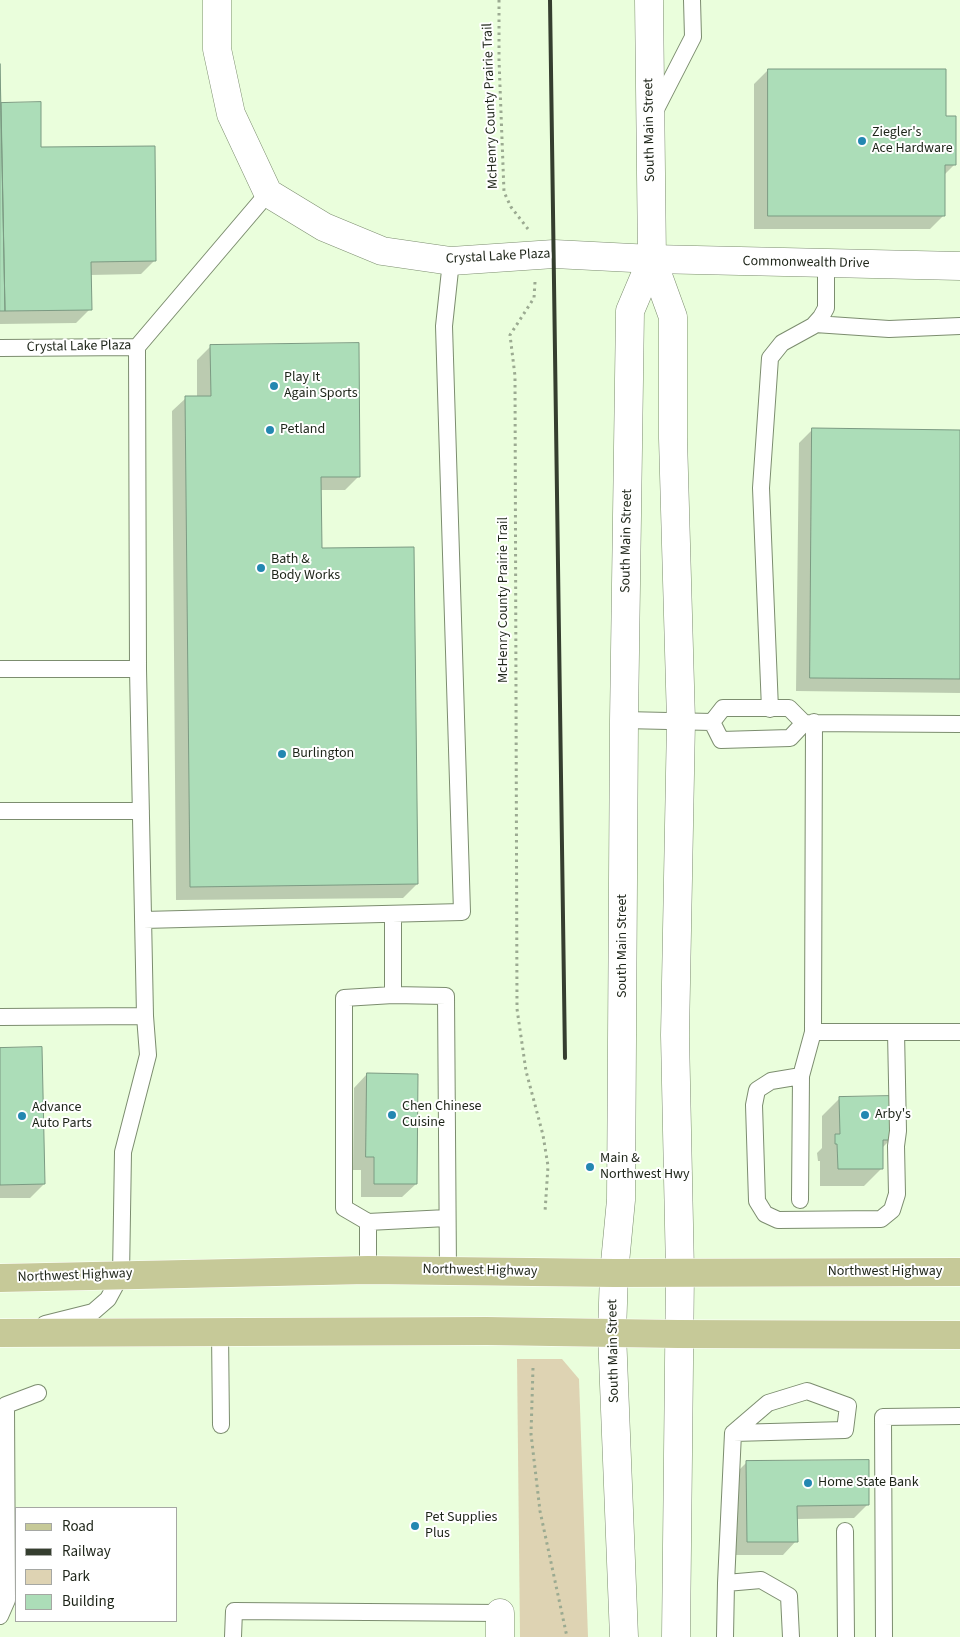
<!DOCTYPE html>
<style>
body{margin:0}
#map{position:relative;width:960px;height:1637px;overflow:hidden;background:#eafedc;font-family:"Source Sans 3",sans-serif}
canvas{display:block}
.legend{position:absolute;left:15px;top:1507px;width:162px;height:115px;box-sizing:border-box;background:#fff;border:1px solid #a5a7a3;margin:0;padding:6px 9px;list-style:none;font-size:15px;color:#1d2418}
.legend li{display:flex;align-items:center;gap:10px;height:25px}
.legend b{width:25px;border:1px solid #a5a7a3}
</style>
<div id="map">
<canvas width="960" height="1637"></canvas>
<ul class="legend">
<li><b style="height:6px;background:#c6c998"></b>Road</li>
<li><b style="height:6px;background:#353e2f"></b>Railway</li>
<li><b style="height:14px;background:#ded3b3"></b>Park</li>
<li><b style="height:14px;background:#acddb8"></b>Building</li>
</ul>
</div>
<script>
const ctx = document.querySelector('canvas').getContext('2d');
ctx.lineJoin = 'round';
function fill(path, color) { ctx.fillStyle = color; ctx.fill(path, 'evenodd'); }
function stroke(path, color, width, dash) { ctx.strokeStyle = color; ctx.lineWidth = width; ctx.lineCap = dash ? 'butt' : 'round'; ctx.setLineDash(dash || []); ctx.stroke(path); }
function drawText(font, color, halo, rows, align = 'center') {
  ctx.font = font + ' "Source Sans 3",sans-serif'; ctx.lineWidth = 4; ctx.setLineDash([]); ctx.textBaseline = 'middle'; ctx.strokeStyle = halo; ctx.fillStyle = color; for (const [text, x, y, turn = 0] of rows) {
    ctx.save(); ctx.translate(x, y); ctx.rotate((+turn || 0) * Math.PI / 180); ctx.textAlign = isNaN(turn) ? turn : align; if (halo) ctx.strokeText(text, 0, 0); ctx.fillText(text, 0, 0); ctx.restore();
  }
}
fill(new Path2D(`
 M517,1359h45l17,20 9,258h-68z`), '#ded3b3');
fill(new Path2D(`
 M768,70l177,47 9,48 -10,10v40l-14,14h-176v-145z
 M0,96v8h39l1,44 115,112 -14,14 -51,1v34l-14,14 -76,1z
 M211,346l148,130 -14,14h-25l1,59 96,335 -14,14 -227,2 -4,-489 14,-13h11v-38z
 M813,429l147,2v262l-164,-2 3,-248z
 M0,1049l44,135 -14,14h-30z
 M367,1074l49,110 -14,13h-41v-27h-8l1,-82z
 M840,1098l50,42 -8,8v20l-18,18h-44v-25h-2l-1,-8 5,-5v-32z
 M747,1462l121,42 -14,14 -58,1v22l-13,14h-49l-1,-79z`), '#0003');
const building = new Path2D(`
 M0,64l5,247h-5z
 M768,69h178v47h10v49h-11v51h-177z
 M41,102v45l114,-1 1,115 -65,1 1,48 -87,1 -4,-208z
 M359,343l1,134h-39l1,71 92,-1 4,337 -228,3 -5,-491h26l-1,-51z
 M812,428l148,2v249l-150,-1z
 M42,1047l3,137 -45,1v-137z
 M367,1073l51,1 -1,110h-43v-27h-8z
 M891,1096v44h-8v29h-45l-1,-25h-2v-10h5l-1,-37z
 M869,1460v45l-72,1 1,36h-51l-1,-81z`);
fill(building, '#acddb8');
stroke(building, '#7b9a82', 1);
const lane = new Path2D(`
 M654,113l39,-76 -1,-37
 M815,324l74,5 71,-3
 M137,347l1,322
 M0,348l137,-1 131,-154
 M0,669h138l7,347 -145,1
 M770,709l-9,-221 9,-130 12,-15 31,-17 8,-9 5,-9v-45
 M624,720l88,2
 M712,722l9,18 69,-2 14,-15 156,1
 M712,722l11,-14h66l15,15
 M814,722l-1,310h147
 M0,811h141
 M393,914v81l53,1 2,275
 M143,920l319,-8 -18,-586 7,-65
 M393,995l-49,3v210l24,14 79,-4
 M801,1076l-30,5 -14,9 -3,15 3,96 8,13 13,6 103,-1 11,-9 5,-16 -1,-48 2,-15 -2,-99
 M800,1200l1,-124 12,-44
 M368,1222v48
 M45,1324l48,-12 15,-13 13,-24 2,-123 25,-97 -3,-39
 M220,1332l1,93
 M845,1531l1,106
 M726,1583l7,-150 112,-3 3,-24 -41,-15 -39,12 -35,30
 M0,1616l7,-16 -1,-195 32,-12
 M233,1637l1,-26 266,2
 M725,1637l1,-54 35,-3 28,16 2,41
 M884,1637l-1,-220 77,-1`);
const street = new Path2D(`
 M217,0v49l14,65 37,79 56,34 58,24 69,10 103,-7 98,5 308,7
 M500,1613v24`);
const secondary = new Path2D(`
 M649,0l3,259 21,58v121l8,283 -6,314 5,237 -4,365
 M624,1637l-12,-304 2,-60 7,-73 3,-480 6,-409 22,-52`);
const primary = new Path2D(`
 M0,1278l368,-8 246,3 346,-1
 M0,1333l487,-2 191,3 282,1`);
stroke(lane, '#7c8d6f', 18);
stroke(street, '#7c8d6f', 29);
stroke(secondary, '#7c8d6f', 29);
stroke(primary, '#fff', 29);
stroke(new Path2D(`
 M499,0v60l5,132 7,15 17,22
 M535,282l-1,16 -24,37 5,41 2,633 9,62 17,64 5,31 -3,46
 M533,1368l-2,66 9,77 27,126`), '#9baa91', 3, [2.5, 4]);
stroke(lane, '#fff', 16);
stroke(street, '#fff', 28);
stroke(secondary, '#fff', 28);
stroke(primary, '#c6c998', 28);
stroke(new Path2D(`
 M550,0l15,1058`), '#353e2f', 4);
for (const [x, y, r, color] of [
 [862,141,5,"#2387b1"],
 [274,386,5,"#2387b1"],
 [270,430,5,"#2387b1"],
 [261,568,5,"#2387b1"],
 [282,754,5,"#2387b1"],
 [392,1115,5,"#2387b1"],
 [865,1115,5,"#2387b1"],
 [22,1116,5,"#2387b1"],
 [590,1167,5,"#2387b1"],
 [808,1483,5,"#2387b1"],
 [415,1526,5,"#2387b1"]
]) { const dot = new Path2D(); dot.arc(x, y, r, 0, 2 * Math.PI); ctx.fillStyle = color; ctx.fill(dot); stroke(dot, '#fff', 2); }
drawText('14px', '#1d2418', '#fff', [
 ["McHenry County Prairie Trail",491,106,-92],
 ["South Main Street",650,130,-91],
 ["Crystal Lake Plaza",498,257,-3],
 ["Commonwealth Drive",806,263,1],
 ["Crystal Lake Plaza",79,347,-1],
 ["South Main Street",627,541,-89],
 ["McHenry County Prairie Trail",504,600,-90],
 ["South Main Street",623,946,-90],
 ["Northwest Highway",480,1271,1],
 ["Northwest Highway",885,1272],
 ["Northwest Highway",75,1276,-2],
 ["South Main Street",614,1351,-91]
]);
drawText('14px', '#1d2418', '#fff', [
 ["Ziegler's",872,133],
 ["Ace Hardware",872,149],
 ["Play It",284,378],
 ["Again Sports",284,394],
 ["Petland",280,430],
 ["Bath &",271,560],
 ["Body Works",271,576],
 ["Burlington",292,754],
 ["Chen Chinese",402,1107],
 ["Cuisine",402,1123],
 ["Advance",32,1108],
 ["Auto Parts",32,1124],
 ["Arby's",875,1115],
 ["Main &",600,1159],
 ["Northwest Hwy",600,1175],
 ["Home State Bank",818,1483],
 ["Pet Supplies",425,1518],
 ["Plus",425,1534]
], 'left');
</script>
